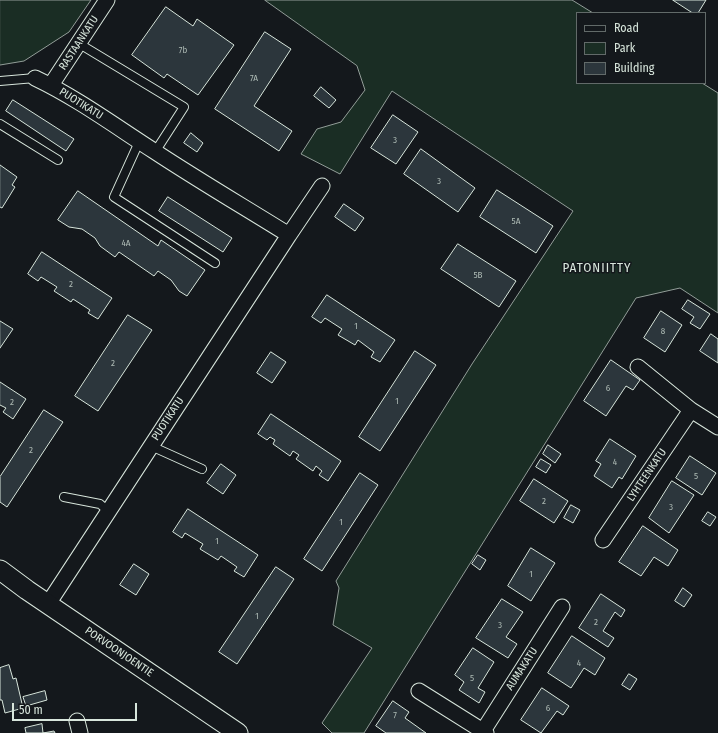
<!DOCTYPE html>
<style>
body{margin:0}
#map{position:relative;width:718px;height:733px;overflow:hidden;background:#14181c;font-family:"Fira Sans Condensed",sans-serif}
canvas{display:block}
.legend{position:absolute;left:576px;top:12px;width:130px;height:72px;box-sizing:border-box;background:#14181c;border:1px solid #626a69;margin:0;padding:5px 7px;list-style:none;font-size:12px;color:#d8e6dc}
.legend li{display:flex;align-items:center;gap:8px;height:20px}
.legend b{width:20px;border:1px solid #626a69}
.scale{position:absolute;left:12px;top:703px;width:125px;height:18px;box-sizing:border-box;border:2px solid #d8e6dc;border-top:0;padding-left:5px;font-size:12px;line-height:14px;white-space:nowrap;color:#d8e6dc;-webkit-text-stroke:3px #14181c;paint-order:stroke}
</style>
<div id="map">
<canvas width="718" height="733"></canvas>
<ul class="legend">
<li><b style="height:5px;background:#14181c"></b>Road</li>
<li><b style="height:11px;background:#1a2d24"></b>Park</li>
<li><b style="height:11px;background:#2c363c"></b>Building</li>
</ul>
<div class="scale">50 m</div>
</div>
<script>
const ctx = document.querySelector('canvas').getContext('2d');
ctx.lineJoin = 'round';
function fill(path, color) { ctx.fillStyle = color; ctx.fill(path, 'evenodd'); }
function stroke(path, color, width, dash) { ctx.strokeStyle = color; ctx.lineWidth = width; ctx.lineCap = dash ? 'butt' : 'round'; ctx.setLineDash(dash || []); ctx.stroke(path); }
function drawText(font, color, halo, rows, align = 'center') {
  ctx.font = font + ' "Fira Sans Condensed",sans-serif'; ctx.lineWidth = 3; ctx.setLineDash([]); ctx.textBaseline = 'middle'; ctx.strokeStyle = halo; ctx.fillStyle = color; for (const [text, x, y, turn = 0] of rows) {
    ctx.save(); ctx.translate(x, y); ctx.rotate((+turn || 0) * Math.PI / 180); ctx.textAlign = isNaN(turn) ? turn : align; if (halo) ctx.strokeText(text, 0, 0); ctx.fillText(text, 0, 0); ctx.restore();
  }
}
const green = new Path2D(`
 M0,0h91l-22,32 -45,29 -24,4z
 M265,0h307l21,13h-16v70h125l16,10v220l-38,-25 -44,10 -272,435h-32l-10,-10 50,-75 -39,-23 6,-37 -3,-7 136,-217 101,-153 -181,-120 -52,83 -39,-20 16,-25 24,-7 24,-32 -8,-24z`);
fill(green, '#1a2d24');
stroke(green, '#939e99', 1);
const building = new Path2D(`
 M673,0h33l-8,13h-5z
 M166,7l27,19 4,-7 37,26 -36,50 -31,-21 -3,4 -32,-23z
 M265,32l26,17 -37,57 38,25 -13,20 -64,-42z
 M321,87l15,13 -7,8 -15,-12z
 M13,100l61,39 -8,12 -60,-40z
 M393,115l25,17 -22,32 -25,-16z
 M191,133l12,10 -6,9 -13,-9z
 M421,149l54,39 -17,24 -54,-38z
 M0,165l17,12 -5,8 3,2 -13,21 -2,-1z
 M497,190l56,36 -17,27 -56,-36z
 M78,191l80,55 3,-6 44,30 -18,26 -8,-5 -8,-11 -13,-9 -4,5 -35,-24 -4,5 -15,-11 -5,-8 -13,-9 -13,-2 -11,-7z
 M168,197l64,41 -9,14 -64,-41z
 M344,204l20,14 -9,13 -20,-14z
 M458,244l58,37 -17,26 -58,-38z
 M42,252l70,46 -14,21 -10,-6 2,-3 -17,-11 -2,3 -17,-11 3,-4 -16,-10 -3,4 -10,-7z
 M327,295l68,45 -15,22 -9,-5 3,-5 -16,-12 -3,5 -17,-10 4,-6 -17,-11 -4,5 -9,-6z
 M688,300l22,14 -10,15 -10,-6 4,-6 -12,-8z
 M661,311l21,14 -17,27 -21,-14z
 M128,315l24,15 -54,81 -23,-15z
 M0,321l13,8 -13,19z
 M711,334l7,5v24l-18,-12z
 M415,351l21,14 -56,86 -21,-14z
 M271,352l15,10 -14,21 -15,-10z
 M611,360l29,20 -7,10 -7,-4 -20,30 -22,-15z
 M0,382l26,17 -13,20 -10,-7 3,-4 -6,-3z
 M44,410l19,12 -56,85 -7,-5v-25z
 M271,414l70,47 -13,20 -9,-6 3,-4 -6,-5 -3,5 -17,-12 3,-4 -6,-4 -3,5 -17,-12 2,-4 -5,-3 -3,3 -9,-6z
 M610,439l26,17 -14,23 -3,-2 -7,11 -18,-12 7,-12 -5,-3z
 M548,445l13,9 -6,9 -12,-9z
 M690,456l26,17 -14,22 -26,-17z
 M541,459l10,6 -5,8 -10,-6z
 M221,464l15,11 -13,19 -16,-11z
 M360,473l18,12 -56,86 -18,-12z
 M534,479l34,22 -14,22 -34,-22z
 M672,481l22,14 -25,38 -20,-15z
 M571,505l9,5 -7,13 -9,-5z
 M188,509l70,46 -14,22 -10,-6 3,-4 -16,-11 -3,4 -18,-11 3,-5 -18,-11 -3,5 -9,-6z
 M708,512l8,5 -6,9 -8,-5z
 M643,526l35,24 -10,16 -14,-9 -13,19 -22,-14z
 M531,548l24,15 -24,38 -23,-15z
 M478,555l8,5 -6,10 -8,-6z
 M134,564l15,10 -13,21 -16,-10z
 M276,567l18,12 -57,85 -18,-12z
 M683,588l9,7 -8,12 -9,-6z
 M601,594l24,16 -4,7 -6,-5 -12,19 11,7 -6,9 -29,-19z
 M502,599l21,13 -17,25 11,7 -9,14 -32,-20z
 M572,636l33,22 -10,17 -11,-7 -13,20 -23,-15z
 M473,648l21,14 -16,26 7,4 -6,11 -20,-13 5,-8 -9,-7z
 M9,665l4,14 3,-1 7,30 -18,5 -3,-13h-2v-32z
 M629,674l8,5 -7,11 -8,-5z
 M542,688l27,18 -6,9 -6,-4 -16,22 -20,-13z
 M45,691l2,9 -21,6 -3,-9z
 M393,701l16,11 -4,6 21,15h-40l-10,-7z
 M42,724l1,9 11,-2 1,2h-29l-1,-5z`);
fill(building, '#2c363c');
stroke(building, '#d8e6dc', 1);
const service = new Path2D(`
 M78,43l106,64 -29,45
 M0,81l35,-3
 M0,124l58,36
 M139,142l-25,55 101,66
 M151,446l51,23
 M64,497l36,7 8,7`);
const minor = new Path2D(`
 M35,78c42,20 80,48 119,73 44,29 90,56 135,84l-241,369
 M51,85l56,-85
 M289,235l33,-49
 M638,367l53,43 27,17
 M603,540l88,-130
 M419,691l67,42
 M77,721l3,12
 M483,731l79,-124`);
const tertiary = new Path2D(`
 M0,570l27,20 211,143`);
stroke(service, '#d8e6dc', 10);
stroke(minor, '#d8e6dc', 17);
stroke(tertiary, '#d8e6dc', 21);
stroke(service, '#14181c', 8);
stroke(minor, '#14181c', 15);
stroke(tertiary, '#14181c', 19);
drawText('9px', '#adbab4', null, [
 ["7b",183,50],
 ["7A",254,78],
 ["3",395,140],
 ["3",439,181],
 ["5A",516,221],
 ["4A",126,243],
 ["5B",478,275],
 ["2",71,284],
 ["1",356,326],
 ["8",663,331],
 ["2",113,363],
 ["6",608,388],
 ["1",397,401],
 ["2",12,402],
 ["2",31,450],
 ["4",615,462],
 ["5",696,476],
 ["2",544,501],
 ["3",671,507],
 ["1",341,522],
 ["1",217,541],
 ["1",531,574],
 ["1",257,616],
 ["2",596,622],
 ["3",500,625],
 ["4",579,663],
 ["5",472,678],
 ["6",548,708],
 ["7",395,715]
]);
drawText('11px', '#d8e6dc', '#14181c', [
 ["RASTAANKATU",79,43,-57],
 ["PUOTIKATU",81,104,32],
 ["PUOTIKATU",168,419,-57],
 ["LYHTEENKATU",647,475,-56],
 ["PORVOONJOENTIE",119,652,34],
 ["AUMAKATU",522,669,-57]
]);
ctx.letterSpacing = '1px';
drawText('13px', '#d8e6dc', '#14181c', [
 ["PATONIITTY",597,268]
]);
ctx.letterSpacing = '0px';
</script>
